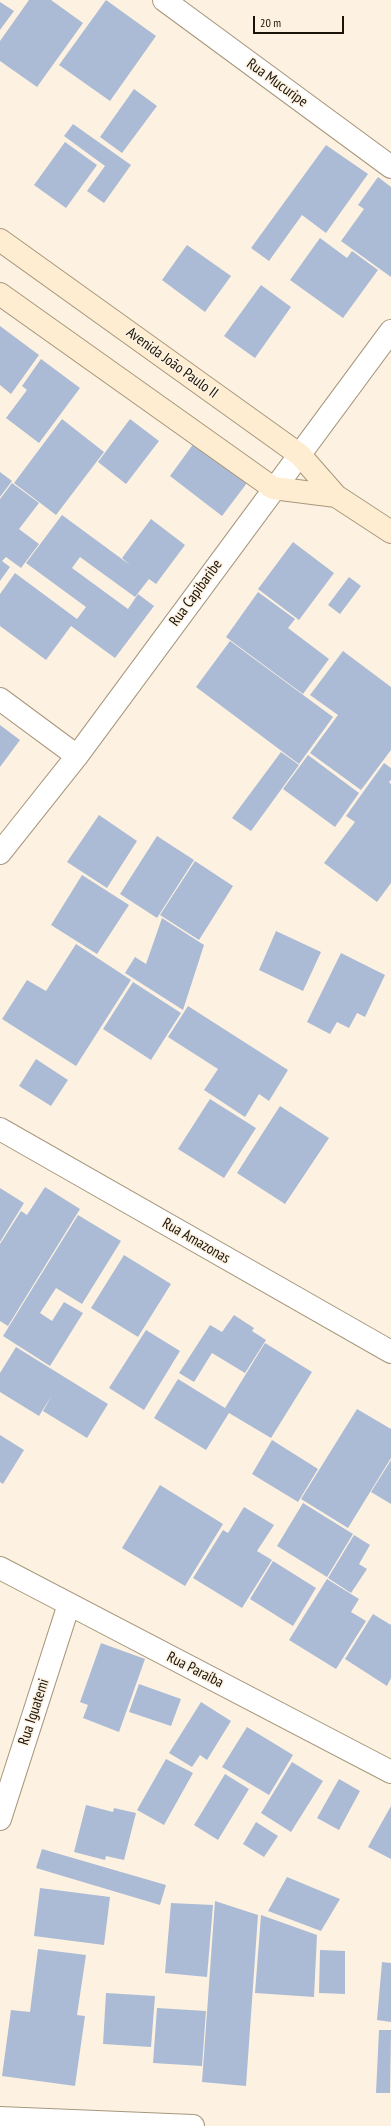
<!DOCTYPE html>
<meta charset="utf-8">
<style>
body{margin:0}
#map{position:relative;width:391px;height:2126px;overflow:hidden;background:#fdf2e1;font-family:"PT Sans Narrow",sans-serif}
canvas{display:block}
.scale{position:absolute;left:253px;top:16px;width:91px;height:18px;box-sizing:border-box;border:2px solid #191309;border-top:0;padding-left:5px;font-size:12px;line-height:14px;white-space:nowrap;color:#191309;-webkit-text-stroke:3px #fdf2e1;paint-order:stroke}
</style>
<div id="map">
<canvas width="391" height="2126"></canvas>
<div class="scale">20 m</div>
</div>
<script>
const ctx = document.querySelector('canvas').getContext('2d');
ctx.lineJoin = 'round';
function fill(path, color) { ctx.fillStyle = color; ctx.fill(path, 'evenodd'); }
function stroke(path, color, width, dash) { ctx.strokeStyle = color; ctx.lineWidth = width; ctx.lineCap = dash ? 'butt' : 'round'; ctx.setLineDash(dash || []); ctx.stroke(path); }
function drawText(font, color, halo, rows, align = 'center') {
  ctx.font = font + ' "PT Sans Narrow",sans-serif'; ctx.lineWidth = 3; ctx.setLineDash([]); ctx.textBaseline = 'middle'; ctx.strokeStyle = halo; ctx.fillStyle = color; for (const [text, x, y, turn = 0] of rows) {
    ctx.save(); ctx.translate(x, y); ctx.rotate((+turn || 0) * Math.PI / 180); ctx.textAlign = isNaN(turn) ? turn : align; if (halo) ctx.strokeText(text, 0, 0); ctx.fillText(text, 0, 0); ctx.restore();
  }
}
fill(new Path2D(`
 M29,0h22l32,23 -46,64 -37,-26v-20z
 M106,0l50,36 -46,65 -51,-36z
 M0,2l14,9 -14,19z
 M134,89l23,17 -35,47 -22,-16z
 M73,124l58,41 -27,38 -17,-12 18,-25 -41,-30z
 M65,142l32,23 -31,43 -32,-23z
 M326,145l42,29 -42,59 -24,-18 -33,46 -18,-13z
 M378,177l13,10v90l-50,-36 23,-32 -6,-4z
 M320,238l27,20 5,-7 26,19 -35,48 -53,-38z
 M187,245l44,31 -26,36 -43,-32z
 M261,285l30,22 -36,51 -31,-22z
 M0,326l39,29 -28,39 -11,-9z
 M41,359l39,29 -41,55 -33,-25 21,-28 -5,-4z
 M62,419l42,33 -48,63 -42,-32z
 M130,419l29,22 -33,43 -28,-22z
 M194,443l53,40 -25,33 -52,-40z
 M0,472l12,9 -12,16z
 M12,483l27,20 -20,26 20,15 -18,24 -15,-11 -4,4 8,6 -10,14v-82z
 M62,515l68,50 -8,-7 29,-39 34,26 -29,39 -7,-5 -14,18 -55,-40 -8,11 56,41 10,-15 16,12 -39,52 -44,-32 -25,34 -46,-34v-32l15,-21 62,46 9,-12 -60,-44z
 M293,542l41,31 -35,47 -41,-31z
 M349,577l12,9 -21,28 -12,-9z
 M258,592l37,27 -7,9 41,31 -26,35 -77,-57z
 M230,641l103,76 -34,47 -103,-77z
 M343,651l48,36v63l-30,40 -51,-37 28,-38 -28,-20z
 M0,725l20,15 -20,27z
 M281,752l18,13 -48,66 -19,-13z
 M308,755l51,38 -24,34 -52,-38z
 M384,763l7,5v12l-2,2 2,2v99l-14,19 -53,-39 31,-41 -9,-6z
 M99,815l38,26 -30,47 -40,-26z
 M157,836l37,24 -37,58 -37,-24z
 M195,861l38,25 -34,54 -39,-25z
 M82,875l47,30 -32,49 -46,-29z
 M162,918l42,27 -21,65 -58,-37 10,-16 11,7z
 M276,931l45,21 -18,39 -44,-21z
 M76,944l55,36 -55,86 -74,-47 25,-39 19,11z
 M341,953l44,22 -20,42 -8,-4 -8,15 -12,-6 -7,12 -23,-12z
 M133,982l48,31 -30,47 -48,-31z
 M188,1006l100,64 -19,31 -10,-7 -14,23 -41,-27 14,-21 -50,-32z
 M36,1059l32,21 -17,26 -32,-20z
 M210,1099l46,29 -32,50 -46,-29z
 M280,1106l49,32 -44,66 -48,-31z
 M45,1187l35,22 -72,117 -8,-5v-77l21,-33 6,4z
 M0,1188l24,15 -24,39z
 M78,1215l43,26 -39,63 -26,-16 -16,25 12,8 12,-19 19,11 -33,53 -47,-30z
 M124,1255l47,29 -33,53 -47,-29z
 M234,1315l20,13 -2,3 14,9 -21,33 -33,-20 -18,29 -15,-9 31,-48 12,7z
 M146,1330l34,21 -36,59 -35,-22z
 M265,1343l47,29 -41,66 -42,-25 -23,37 -52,-32 24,-39 47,29z
 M16,1347l92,57 -21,34 -44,-27 9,-16 -13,21 -39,-24v-19z
 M357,1409l34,20v29l-43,70 -47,-29z
 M0,1435l24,15 -21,34 -3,-2z
 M272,1440l46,29 -20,33 -46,-28z
 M391,1460v44l-20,-12z
 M160,1485l63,39 -38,62 -63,-38z
 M303,1503l50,31 -26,43 -50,-31z
 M244,1507l30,18 -17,26 15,9 -30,48 -49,-30 30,-48 5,3z
 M354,1535l16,10 -11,19 8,5 -16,24 -23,-15z
 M273,1561l43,27 -23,38 -43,-27z
 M327,1579l32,20 -8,13 15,9 -30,48 -47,-29z
 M373,1614l18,11v53l-4,8 -42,-27z
 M101,1643l44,16 -26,73 -36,-14 5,-13 -8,-3z
 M139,1684l42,15 -10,27 -42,-14z
 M201,1702l30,19 -24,39 -7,-5 -8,12 -23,-14z
 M247,1727l46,28 -24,40 -47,-28z
 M166,1759l27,14 -29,52 -27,-15z
 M292,1762l31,19 -32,51 -30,-19z
 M225,1774l24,15 -31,51 -24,-15z
 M339,1779l21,12 -21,39 -22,-12z
 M86,1805l27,7 1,-4 22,5 -12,47 -18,-4 -1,4 -31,-8z
 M391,1806v53l-23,-12z
 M256,1822l22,14 -14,21 -21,-13z
 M42,1849l124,36 -6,20 -124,-37z
 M287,1877l53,22 -19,32 -53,-20z
 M40,1888l70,9 -6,48 -70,-9z
 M215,1901l43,14 -12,171 -44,-4z
 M171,1903l42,2 -6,72 -42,-4z
 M261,1915l56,20 -3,62 -59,-4z
 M38,1949l48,6 -9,60 8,1 -10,70 -73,-10 9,-66 19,2z
 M320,1950l25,1v43l-26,-1z
 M382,1962l9,1v59l-14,-2z
 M106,1993l49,3 -4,51 -48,-3z
 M157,2008l49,3 -4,55 -49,-3z
 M379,2030h12l-1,63h-14z`), '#abbbd5');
const street = new Path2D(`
 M164,0l227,167
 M0,699l77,57
 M0,853l77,-97 314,-425
 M0,1129l391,223
 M0,1568l391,204
 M0,1819l69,-215
 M0,2118l193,8`);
const secondary = new Path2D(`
 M0,240l300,215 36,41 55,36
 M0,294l273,194 63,8`);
stroke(street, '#a7977d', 24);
stroke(secondary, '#a7977d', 24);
stroke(street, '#fff', 22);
stroke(secondary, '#feedd0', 22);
drawText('15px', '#191309', '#fdf2e1', [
 ["Rua Mucuripe",277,83,36],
 ["Avenida João Paulo II",172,363,36],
 ["Rua Capibaribe",196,593,-54],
 ["Rua Amazonas",196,1241,30],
 ["Rua Paraíba",195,1670,27],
 ["Rua Iguatemi",34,1712,-72]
]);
</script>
